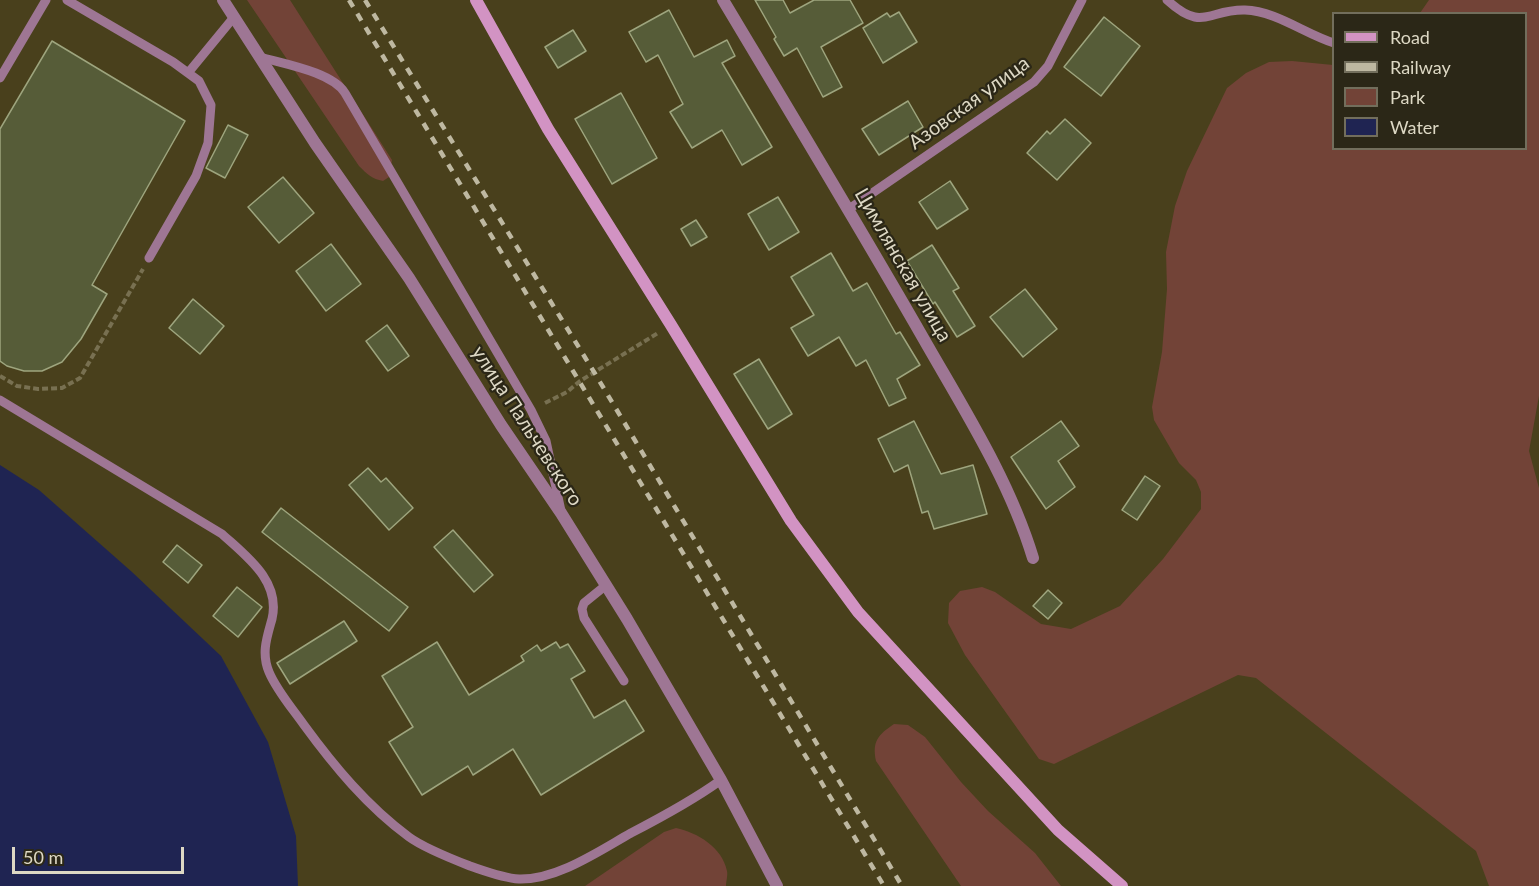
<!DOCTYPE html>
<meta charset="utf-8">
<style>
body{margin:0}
#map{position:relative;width:1539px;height:886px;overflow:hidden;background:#49401c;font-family:Lato,sans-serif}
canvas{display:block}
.legend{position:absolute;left:1332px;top:12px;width:195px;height:138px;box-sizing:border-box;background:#2b2717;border:2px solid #726e5c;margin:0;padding:8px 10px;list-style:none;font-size:18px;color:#ddd8c4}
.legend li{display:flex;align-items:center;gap:12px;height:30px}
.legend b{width:30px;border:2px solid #726e5c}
.scale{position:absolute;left:12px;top:847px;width:172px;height:27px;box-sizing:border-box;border:3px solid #ddd8c4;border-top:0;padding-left:8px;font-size:18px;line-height:21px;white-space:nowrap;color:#ddd8c4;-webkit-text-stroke:4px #2b2717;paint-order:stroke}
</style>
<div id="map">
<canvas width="1539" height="886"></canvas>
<ul class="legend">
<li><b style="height:8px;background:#d293c3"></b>Road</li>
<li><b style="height:8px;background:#beb8a1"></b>Railway</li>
<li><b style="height:16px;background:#724337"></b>Park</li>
<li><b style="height:16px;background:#1f2452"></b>Water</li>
</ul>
<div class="scale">50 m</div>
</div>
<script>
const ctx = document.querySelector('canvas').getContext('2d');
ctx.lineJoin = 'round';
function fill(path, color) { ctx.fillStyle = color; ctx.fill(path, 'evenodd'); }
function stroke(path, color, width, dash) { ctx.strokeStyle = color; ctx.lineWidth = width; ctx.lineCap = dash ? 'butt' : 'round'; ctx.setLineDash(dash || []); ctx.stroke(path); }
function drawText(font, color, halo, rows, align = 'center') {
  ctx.font = font + ' Lato,sans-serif'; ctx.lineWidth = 4.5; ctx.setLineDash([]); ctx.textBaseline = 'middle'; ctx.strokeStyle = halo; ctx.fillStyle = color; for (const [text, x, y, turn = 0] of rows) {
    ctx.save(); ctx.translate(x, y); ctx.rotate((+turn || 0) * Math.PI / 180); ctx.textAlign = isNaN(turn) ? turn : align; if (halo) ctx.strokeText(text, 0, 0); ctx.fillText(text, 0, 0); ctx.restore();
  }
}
fill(new Path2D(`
 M247,0h43l102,160 -3,17 -6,4c-11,-2 -16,-7 -24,-15z
 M1429,0h110v396l-10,55 10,37v398h-50l-13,-35 -220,-173 -18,-3 -184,89 -15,-5 -74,-104 -17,-32 1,-20 11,-12 22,-4 13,5 46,32 30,5 49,-23 43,-47 38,-50v-17l-5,-12 -17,-17 -25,-43 -2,-13 10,-55 5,-63 -1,-37 9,-46 12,-35 40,-83 19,-15 23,-11 23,-1 41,4 1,83h192v-134l-106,-1z
 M894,724l14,1 17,12 36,45 27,29 47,42 26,33h-100l-85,-125c-4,-20 2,-26 18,-37z
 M676,828c22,5 46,19 51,43 1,4 -1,11 -1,15h-141l79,-54z`), '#724337');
fill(new Path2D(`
 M0,465l39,25 93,82 89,84 47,86 28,94 2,50h-298z`), '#1f2452');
const building = new Path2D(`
 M755,0h28l7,13 24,-13h36l13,23 -42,24 21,40 -19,10 -26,-49 -13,8 -10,-17 2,-2z
 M669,10l25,47 33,-17 8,16 -13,7 50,84 -30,18 -20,-35 -30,18 -22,-36 13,-8 -25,-49 -12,7 -17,-30z
 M899,12l18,30 -34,21 -20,-35 24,-15 3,4z
 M1104,17l36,29 -39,50 -37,-29z
 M573,30l13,21 -28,17 -13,-21z
 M52,41l133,80 -93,164 15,9 -26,45 -19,23 -20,9h-18l-17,-5 -7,-5v-232z
 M621,93l36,65 -45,26 -37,-65z
 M908,101l15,26 -44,28 -17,-26z
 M1065,119l26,24 -34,37 -30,-27 20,-22 3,3z
 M228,125l20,10 -23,43 -19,-10z
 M283,177l31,36 -35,30 -31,-36z
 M950,181l18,28 -31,20 -18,-27z
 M778,197l21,35 -30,18 -21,-36z
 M696,220l11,17 -16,9 -10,-17z
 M331,244l30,40 -35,27 -30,-40z
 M932,245l27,43 -6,3 22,35 -18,11 -22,-35 -2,2 -26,-43z
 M831,253l22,38 14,-8 29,51 4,-2 20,33 -23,14 9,19 -17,8 -23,-46 -10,6 -17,-29 -31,19 -17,-28 23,-13 -23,-38z
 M1025,289l32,40 -34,28 -33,-40z
 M193,299l31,27 -24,28 -31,-26z
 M387,325l22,31 -21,15 -22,-30z
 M759,359l33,55 -24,15 -34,-55z
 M914,421l27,53 32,-9 14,49 -53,15 -6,-18 -6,2 -14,-48 -14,7 -16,-33z
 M1061,421l18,25 -21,15 17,26 -29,22 -35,-52z
 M368,468l13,14 5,-4 27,30 -24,22 -40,-45z
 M1145,476l15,10 -23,34 -15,-10z
 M281,508l127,99 -19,24 -127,-99z
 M453,530l40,45 -19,17 -40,-45z
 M177,545l25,20 -14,18 -25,-21z
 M237,587l25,20 -24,30 -25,-21z
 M1048,590l14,13 -14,16 -15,-13z
 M344,621l13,20 -67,43 -13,-21z
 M437,642l32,53 55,-34 -3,-5 16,-11 4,6 15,-9 4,6 8,-4 17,27 -14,8 23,39 31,-18 19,31 -103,64 -28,-46 -40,26 -5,-9 -46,29 -33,-53 24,-15 -31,-51z`);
fill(building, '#565c38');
stroke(building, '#9ea57e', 1.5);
stroke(new Path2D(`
 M0,376l17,10 21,3 24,-1 18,-10 63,-109
 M545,403l22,-11 13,-11 78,-48`), '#787051', 4, [6, 3]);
stroke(new Path2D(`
 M67,0l106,62 26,19 12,24 -3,38 -12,33 -47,82
 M1167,0c36,33 41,9 78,10 31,1 60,24 89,33
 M260,57c24,7 72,15 85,36l186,317 15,31 15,70
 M188,73l46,-56
 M0,78l46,-78
 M849,209l185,-127 14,-16 34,-66
 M0,400l222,134c24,22 59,47 50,85 -5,18 -11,34 -3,53 8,19 23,36 35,53 30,41 63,81 105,112 15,11 43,22 61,29 15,5 33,12 49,13 38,1 80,-28 112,-46 31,-16 61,-32 90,-53
 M605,586l-21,17 -2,6 2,9 40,63`), '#9e7694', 9);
stroke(new Path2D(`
 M223,0l92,143 94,135 92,147 60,88 66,106 94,161 56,106
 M723,0c67,112 134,223 199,336 41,72 87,143 111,222`), '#9e7694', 12);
stroke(new Path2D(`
 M476,0l72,129 123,196 120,196 67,91 200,218 64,56`), '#d293c3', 12);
stroke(new Path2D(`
 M349,0l535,886
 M365,0l229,372 308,514`), '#beb8a1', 4.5, [8, 8]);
drawText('20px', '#ddd8c4', '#2b2717', [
 ["Азовская улица",969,103,-36],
 ["Цимлянская улица",903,265,60],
 ["улица Пальчевского",527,426,57]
]);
</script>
